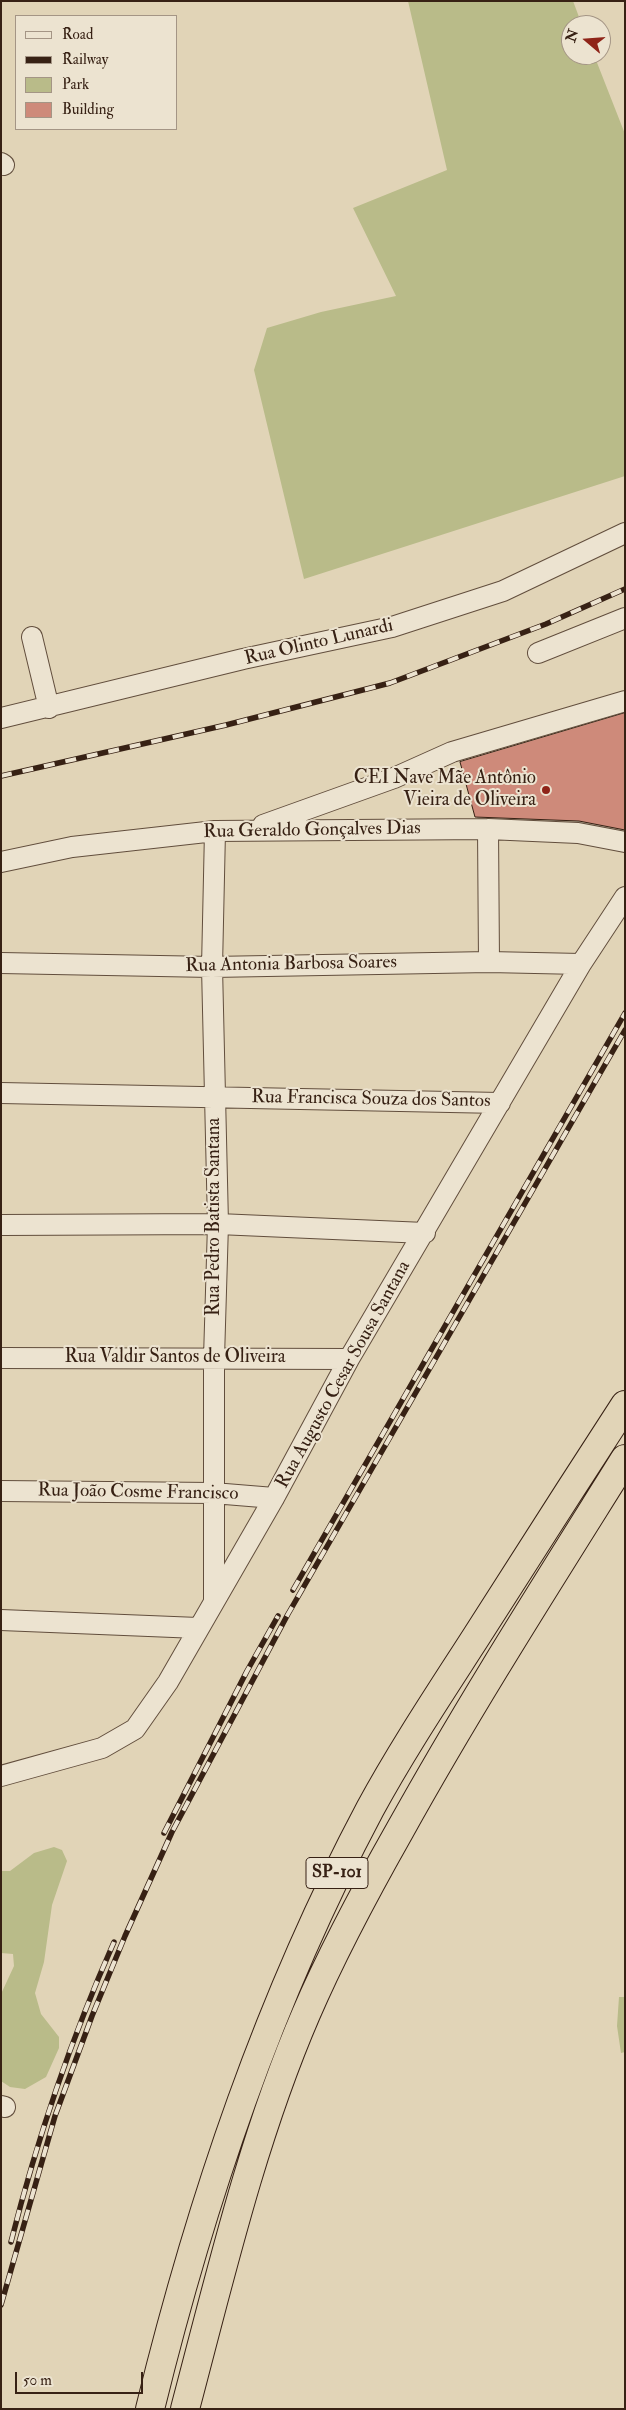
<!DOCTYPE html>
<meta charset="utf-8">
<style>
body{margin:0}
#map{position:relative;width:626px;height:2410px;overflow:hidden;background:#e1d4b7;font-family:"IM FELL Double Pica",serif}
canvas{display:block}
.frame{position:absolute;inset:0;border:2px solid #372114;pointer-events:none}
.legend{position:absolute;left:15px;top:15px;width:162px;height:115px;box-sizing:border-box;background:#ece3d0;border:1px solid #a49585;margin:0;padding:6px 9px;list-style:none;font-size:15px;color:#372114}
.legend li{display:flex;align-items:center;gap:10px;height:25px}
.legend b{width:25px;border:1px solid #a49585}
.north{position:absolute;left:561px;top:15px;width:50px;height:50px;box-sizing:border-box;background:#ece3d0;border:1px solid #a49585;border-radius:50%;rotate:288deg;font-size:14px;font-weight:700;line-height:20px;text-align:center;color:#372114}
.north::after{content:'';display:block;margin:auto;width:18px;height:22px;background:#8f2418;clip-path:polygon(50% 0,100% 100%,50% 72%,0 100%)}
.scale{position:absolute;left:15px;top:2372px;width:128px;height:22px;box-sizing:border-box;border:2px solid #372114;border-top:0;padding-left:6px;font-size:15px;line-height:18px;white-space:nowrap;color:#372114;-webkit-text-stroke:4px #ece3d0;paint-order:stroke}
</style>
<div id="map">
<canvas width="626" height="2410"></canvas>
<div class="frame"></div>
<ul class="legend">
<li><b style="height:6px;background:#ece3d0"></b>Road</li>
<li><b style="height:6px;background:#372114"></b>Railway</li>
<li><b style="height:14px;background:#b9bb89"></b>Park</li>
<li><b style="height:14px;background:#ce8a7a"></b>Building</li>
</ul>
<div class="north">N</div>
<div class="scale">50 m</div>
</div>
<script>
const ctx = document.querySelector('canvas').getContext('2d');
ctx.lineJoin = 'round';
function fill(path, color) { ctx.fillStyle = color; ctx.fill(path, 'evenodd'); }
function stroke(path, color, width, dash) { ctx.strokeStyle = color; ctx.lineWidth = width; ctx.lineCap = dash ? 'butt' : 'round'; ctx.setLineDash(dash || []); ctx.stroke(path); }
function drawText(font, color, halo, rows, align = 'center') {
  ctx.font = font + ' "IM FELL Double Pica",serif'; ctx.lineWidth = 4; ctx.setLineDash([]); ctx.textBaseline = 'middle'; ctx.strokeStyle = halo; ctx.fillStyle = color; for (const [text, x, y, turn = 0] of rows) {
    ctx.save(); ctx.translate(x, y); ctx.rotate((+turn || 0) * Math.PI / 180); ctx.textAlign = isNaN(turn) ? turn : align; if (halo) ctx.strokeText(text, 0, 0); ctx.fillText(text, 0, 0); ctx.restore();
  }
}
fill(new Path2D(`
 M408,1h165l9,24h-11v30h23l31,79v342l-321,103 -50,-209 13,-42 54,-16 75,-16 -43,-88 94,-38z
 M54,1847l8,3 5,11 -15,44 -8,57 -9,31 6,21 18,23v11l-13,29 -21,12 -15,-2 -9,-6v-87l13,-28 -1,-12 -12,-1v-82h9l24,-18z
 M619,1997h6v55l-4,1 -4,-27z`), '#b9bb89');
fill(new Path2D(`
 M625,715v124l-137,-11 -12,-11z`), '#0003');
const building = new Path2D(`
 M625,713v117l-46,-9 -104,-4 -15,-55z`);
fill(building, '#ce8a7a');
stroke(building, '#372114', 1);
const minor = new Path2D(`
 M1,163l3,2
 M32,637l17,71
 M538,653l87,-35
 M1,718l242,-59 149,-32 111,-36 122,-58
 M263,825l131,-47 58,-26 173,-51
 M488,829l1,133
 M1,862l71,-15 143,-16 273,-2 90,4 47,9
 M1,963l211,4 277,-5 92,2
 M1,1093l499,10
 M1,1225l217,-1 207,9
 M1,1358l348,1
 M1,1491l212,2 61,5
 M214,1602v-244l4,-134 -6,-257 3,-136
 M1,1620l197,8
 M1,1776l101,-28 33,-19 33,-47 106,-184 75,-139 232,-395 44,-67
 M1,2106l4,1`);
const highway = new Path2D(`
 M150,2409c51,-208 119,-410 220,-600 32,-59 70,-116 106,-172 49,-77 99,-155 149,-232
 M185,2409c35,-132 67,-270 121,-395 27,-63 60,-124 94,-184 70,-126 148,-248 225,-371`);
stroke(minor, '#624e3d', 22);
stroke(highway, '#372114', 30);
stroke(minor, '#ece3d0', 20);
stroke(highway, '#e1d4b7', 28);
const rail = new Path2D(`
 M1,776l225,-51 164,-42 156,-59 79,-35
 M293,1590l332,-577
 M164,1833l83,-162 31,-55
 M11,2242c26,-103 60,-203 103,-300
 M1,2305l54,-189 37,-100 33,-80 47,-104 116,-218 337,-584`);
stroke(rail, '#372114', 5.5);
stroke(rail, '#ece3d0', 4, [11]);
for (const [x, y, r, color] of [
 [546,790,5,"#8f2418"]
]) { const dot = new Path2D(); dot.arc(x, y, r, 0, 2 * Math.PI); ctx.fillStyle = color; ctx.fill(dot); stroke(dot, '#ece3d0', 2); }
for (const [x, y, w] of [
 [337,1873,62]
]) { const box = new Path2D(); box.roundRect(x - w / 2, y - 15.5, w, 31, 4); ctx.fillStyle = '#ece3d0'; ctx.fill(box); stroke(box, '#372114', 1); }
drawText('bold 18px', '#372114', null, [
 ["SP-101",337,1873]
]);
drawText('19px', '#372114', '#ece3d0', [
 ["Rua Olinto Lunardi",319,643,-13],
 ["Rua Geraldo Gonçalves Dias",312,831,-1],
 ["Rua Antonia Barbosa Soares",291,965,-1],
 ["Rua Francisca Souza dos Santos",371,1100,1],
 ["Rua Pedro Batista Santana",215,1217,-90],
 ["Rua Valdir Santos de Oliveira",175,1358],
 ["Rua Augusto Cesar Sousa Santana",344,1375,-61],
 ["Rua João Cosme Francisco",138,1493,1]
]);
drawText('19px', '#372114', '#ece3d0', [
 ["CEI Nave Mãe Antônio",536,779],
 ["Vieira de Oliveira",536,801]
], 'right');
</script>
